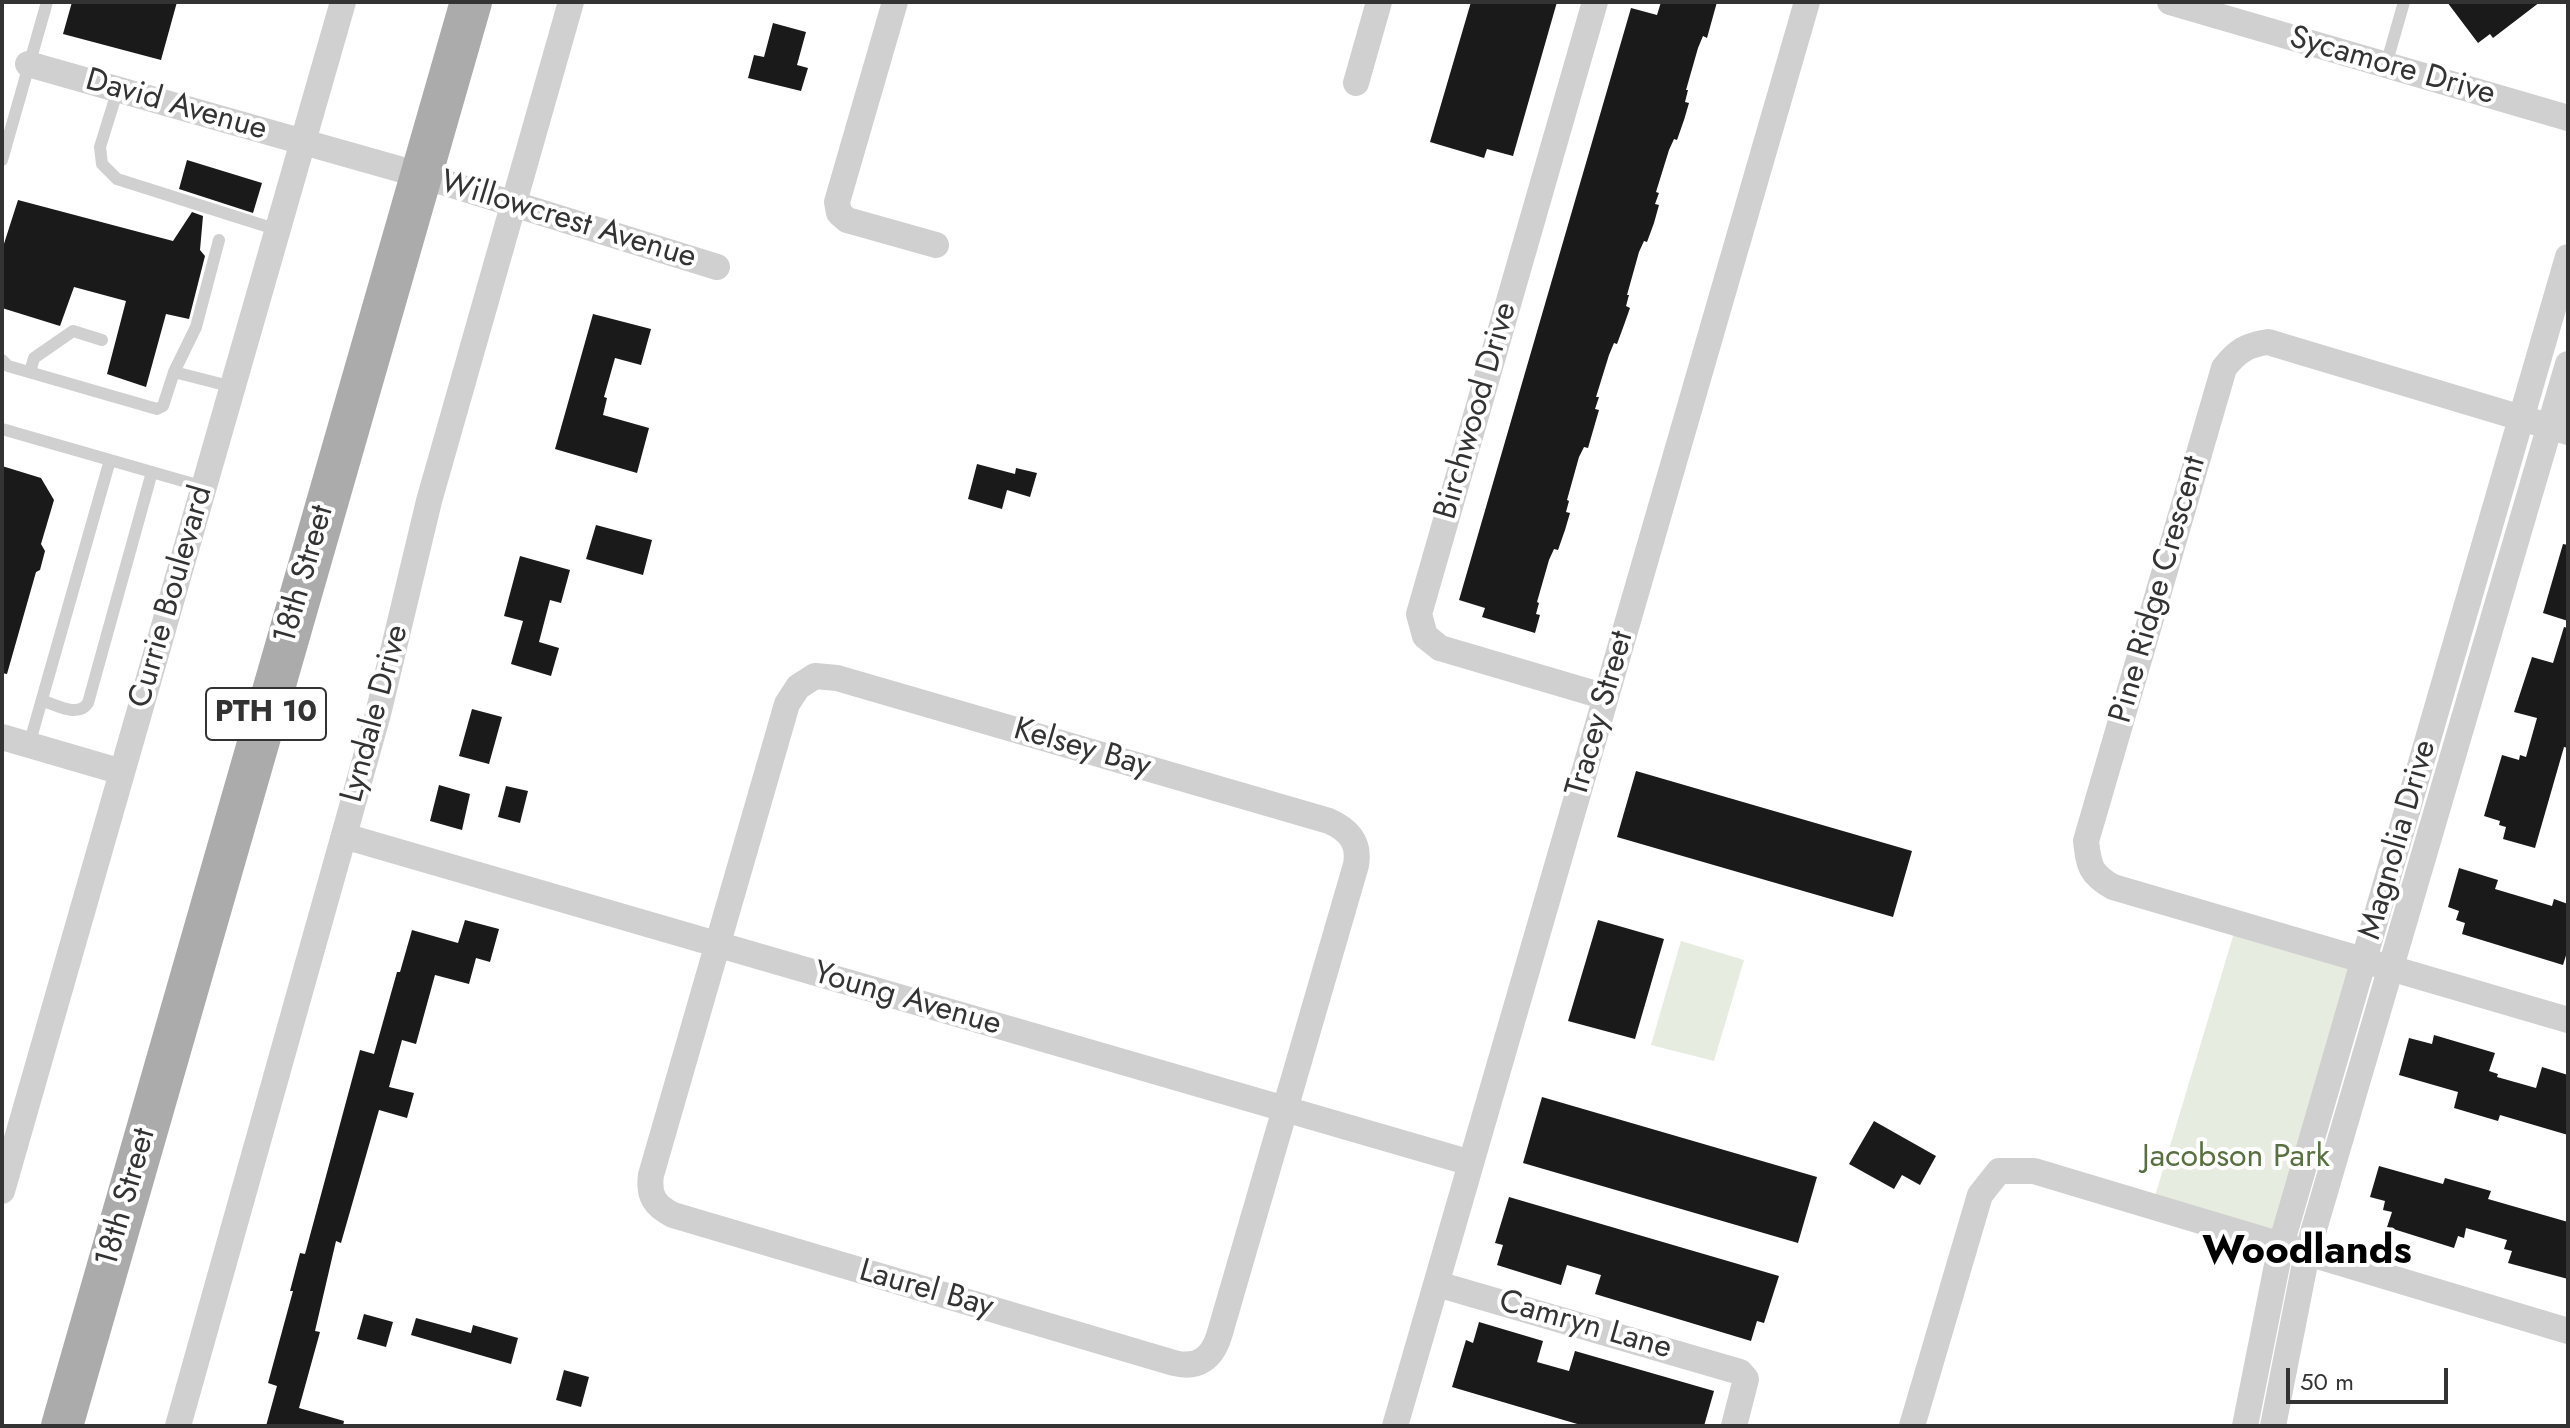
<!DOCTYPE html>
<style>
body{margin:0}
#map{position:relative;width:2570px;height:1428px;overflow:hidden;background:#fff;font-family:Jost,sans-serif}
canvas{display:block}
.frame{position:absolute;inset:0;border:4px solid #333;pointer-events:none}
.scale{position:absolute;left:2286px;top:1368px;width:162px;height:36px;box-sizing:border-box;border:4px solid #333;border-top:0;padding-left:10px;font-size:24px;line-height:28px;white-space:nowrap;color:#333;-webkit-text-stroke:6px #fff;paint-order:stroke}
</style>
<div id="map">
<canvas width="2570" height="1428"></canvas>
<div class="frame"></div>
<div class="scale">50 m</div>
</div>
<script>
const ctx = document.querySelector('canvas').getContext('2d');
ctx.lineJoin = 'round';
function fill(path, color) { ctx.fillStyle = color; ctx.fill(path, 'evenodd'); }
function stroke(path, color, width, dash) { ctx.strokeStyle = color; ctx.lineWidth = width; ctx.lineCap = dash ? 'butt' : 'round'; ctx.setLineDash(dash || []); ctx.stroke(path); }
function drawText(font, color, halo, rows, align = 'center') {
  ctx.font = font + ' Jost,sans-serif'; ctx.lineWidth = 8; ctx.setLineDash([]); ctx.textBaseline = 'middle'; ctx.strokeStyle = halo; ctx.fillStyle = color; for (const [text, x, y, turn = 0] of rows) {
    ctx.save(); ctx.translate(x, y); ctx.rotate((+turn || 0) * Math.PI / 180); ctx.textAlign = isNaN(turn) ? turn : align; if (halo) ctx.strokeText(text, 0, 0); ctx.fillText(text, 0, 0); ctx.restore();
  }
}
fill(new Path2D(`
 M2237,923l127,38 -83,284 -129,-39z
 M1681,941l63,19 -30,101 -63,-16z`), '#e6ecdf');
fill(new Path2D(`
 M72,2h105l-16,58 -98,-26z
 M1471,2h86l-44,154 -26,-7 -3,9 -54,-16z
 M1661,2h56l-10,36 -4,-2 -5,12 -12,42h2l-3,12 4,1 -5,17 -7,20 -3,-1 -5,11 -13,42 3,1 -4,11 4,1 -5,18 -7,19 -3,-1 -5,11 -12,43h2l-3,11 4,2 -6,17 -7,19 -3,-1 -5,12 -13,42h3l-4,12 4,1 -11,38 -4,-1 -5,10 -12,43 2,1 -3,11 4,1 -5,17 -7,20 -4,-1 -5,11 -12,42 2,1 -3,11 4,1 -5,18 -53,-16 3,-9 -26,-8 172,-592 26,7z
 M2447,2h93l-47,36 -3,-4 -12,9z
 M773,23l33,9 -9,33 11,3 -7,23 -53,-13 6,-23 10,2z
 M187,160l75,23 -9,30 -74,-24z
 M18,200l155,41 19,-29 11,4 -3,34 5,6 -16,63 -23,-5 -20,73 -39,-13 19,-73 -52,-14 -14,39 -58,-18v-58z
 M593,314l58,15 -10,36 -26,-7 -11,39 3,1 -4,17 46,13 -12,45 -82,-24z
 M977,464l38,10 1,-6 21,5 -7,24 -23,-7 -5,19 -34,-10z
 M2,466l39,12 13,22 -13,44 4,7 -5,19 -4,2 -29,102 -5,-1z
 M596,525l56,15 -9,35 -57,-16z
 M2563,544l5,1v76l-25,-8z
 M520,556l50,14 -9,33 -11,-3 -11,42 20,6 -8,28 -40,-12 12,-43 -19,-5z
 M2564,627l4,1v120l-4,-1 -29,101 -32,-9 3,-12 -7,-2 1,-4 -16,-5 18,-61 17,5 1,-5 6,2 11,-39 -23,-6 18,-55 21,6z
 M472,709l30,8 -13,47 -30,-8z
 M1636,771l276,80 -19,66 -276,-80z
 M439,785l31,9 -8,36 -32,-9z
 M506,786l22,5 -8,32 -22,-6z
 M2459,868l39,12 -3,9 57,17 2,-7 14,5v45l-5,16 -101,-31 3,-11 -9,-3 3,-9 -11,-4z
 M465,920l34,9 -9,33 -14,-4 -7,26 -34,-9 -19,69 -14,-4 -13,47 25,6 -7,25 -28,-8 -38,133 -5,-2 -21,90 5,1 -21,76 45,13 -1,5h-77l11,-40 -9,-3 25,-92h-3l10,-38 5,1 55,-204 14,4 23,-82h3l12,-42 46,13z
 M1598,920l66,19 -29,100 -67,-18z
 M2434,1035l61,18 -6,18 9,3 -1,3 39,11 6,-21 26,8v60l-68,-20 -2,6 -44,-13 4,-16 -59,-17 10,-37 23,6z
 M1542,1097l275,80 -19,66 -275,-80z
 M1874,1121l62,35 -16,29 -18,-10 -8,14 -45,-25z
 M2379,1166l64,18 2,-6 46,13 -3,8 80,23v57l-60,-16 4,-12 -8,-2 3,-9 -41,-12 -2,10 -6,-2 -4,12 -67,-21 5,-15 -9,-2 2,-9 -15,-4z
 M1509,1197l270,79 -15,47 -7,-2 -6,20 -156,-47 6,-19 -34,-10 -6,20 -64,-20 6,-20 -8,-2z
 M364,1314l29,8 -7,25 -29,-8z
 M416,1318l55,15 2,-8 45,13 -7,26 -100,-29z
 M1479,1322l64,19 -6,21 32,9 6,-20 139,40 -10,35h-120l-132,-39 14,-47 7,3z
 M564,1370l25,7 -8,30 -25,-7z`), '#1a1a1a');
stroke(new Path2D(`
 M2386,65l18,-63
 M118,89l-18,58 2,17 15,15 161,51
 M2,160l45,-158
 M2,360l6,6 149,43 6,-3 11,-34 59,15
 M30,372l4,-14 39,-27 29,9
 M174,372l22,-45 23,-87
 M2,429l202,58
 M43,701c14,4 35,17 45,2l64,-231
 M29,745l81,-285`), '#d0d0d0', 12);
stroke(new Path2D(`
 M895,2l-58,200 2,11 8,7 89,25
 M1595,2l-176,612 6,22 15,12 166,49
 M2170,2l398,116
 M28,64l392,111 297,92
 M1356,83l23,-81
 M2568,432l-300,-90c-21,3 -31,9 -44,26l-138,473c3,25 4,33 27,46l455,133
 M815,676l22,2 492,143c20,9 31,21 27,44l-137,471c-7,22 -21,33 -45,27l-501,-148c-18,-9 -25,-19 -22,-40l136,-471 11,-17z
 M2,737l120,35
 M344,836l1127,327
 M2,1191l341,-1189
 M1437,1284l303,88 6,7 -12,47
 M178,1426l200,-712 51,-213 142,-499
 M1395,1426l412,-1424
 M1912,1426l68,-231 19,-24h35l534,160
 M2245,1426l36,-181 287,-988
 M2273,1426l34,-173 261,-889`), '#d0d0d0', 26);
stroke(new Path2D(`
 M62,1426l409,-1424`), '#ababab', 42);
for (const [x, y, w] of [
 [266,714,120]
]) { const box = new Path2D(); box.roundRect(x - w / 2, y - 26, w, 52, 6); ctx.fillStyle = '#fff'; ctx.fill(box); stroke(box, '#333', 2); }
drawText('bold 30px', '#333', null, [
 ["PTH 10",266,714]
]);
drawText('32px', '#333', '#fff', [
 ["Sycamore Drive",2392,67,16],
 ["David Avenue",176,106,16],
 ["Willowcrest Avenue",568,221,17],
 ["Birchwood Drive",1477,411,-74],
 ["18th Street",305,575,-74],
 ["Pine Ridge Crescent",2159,590,-74],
 ["Currie Boulevard",172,597,-74],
 ["Lyndale Drive",376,714,-75],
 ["Tracey Street",1601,714,-74],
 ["Kelsey Bay",1082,749,16],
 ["Magnolia Drive",2399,840,-74],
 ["Young Avenue",907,1000,16],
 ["18th Street",127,1198,-74],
 ["Laurel Bay",926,1290,16],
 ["Camryn Lane",1585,1326,16]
]);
drawText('32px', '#56703f', '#fff', [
 ["Jacobson Park",2236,1158]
]);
drawText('bold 40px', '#000', '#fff', [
 ["Woodlands",2307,1253]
]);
</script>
